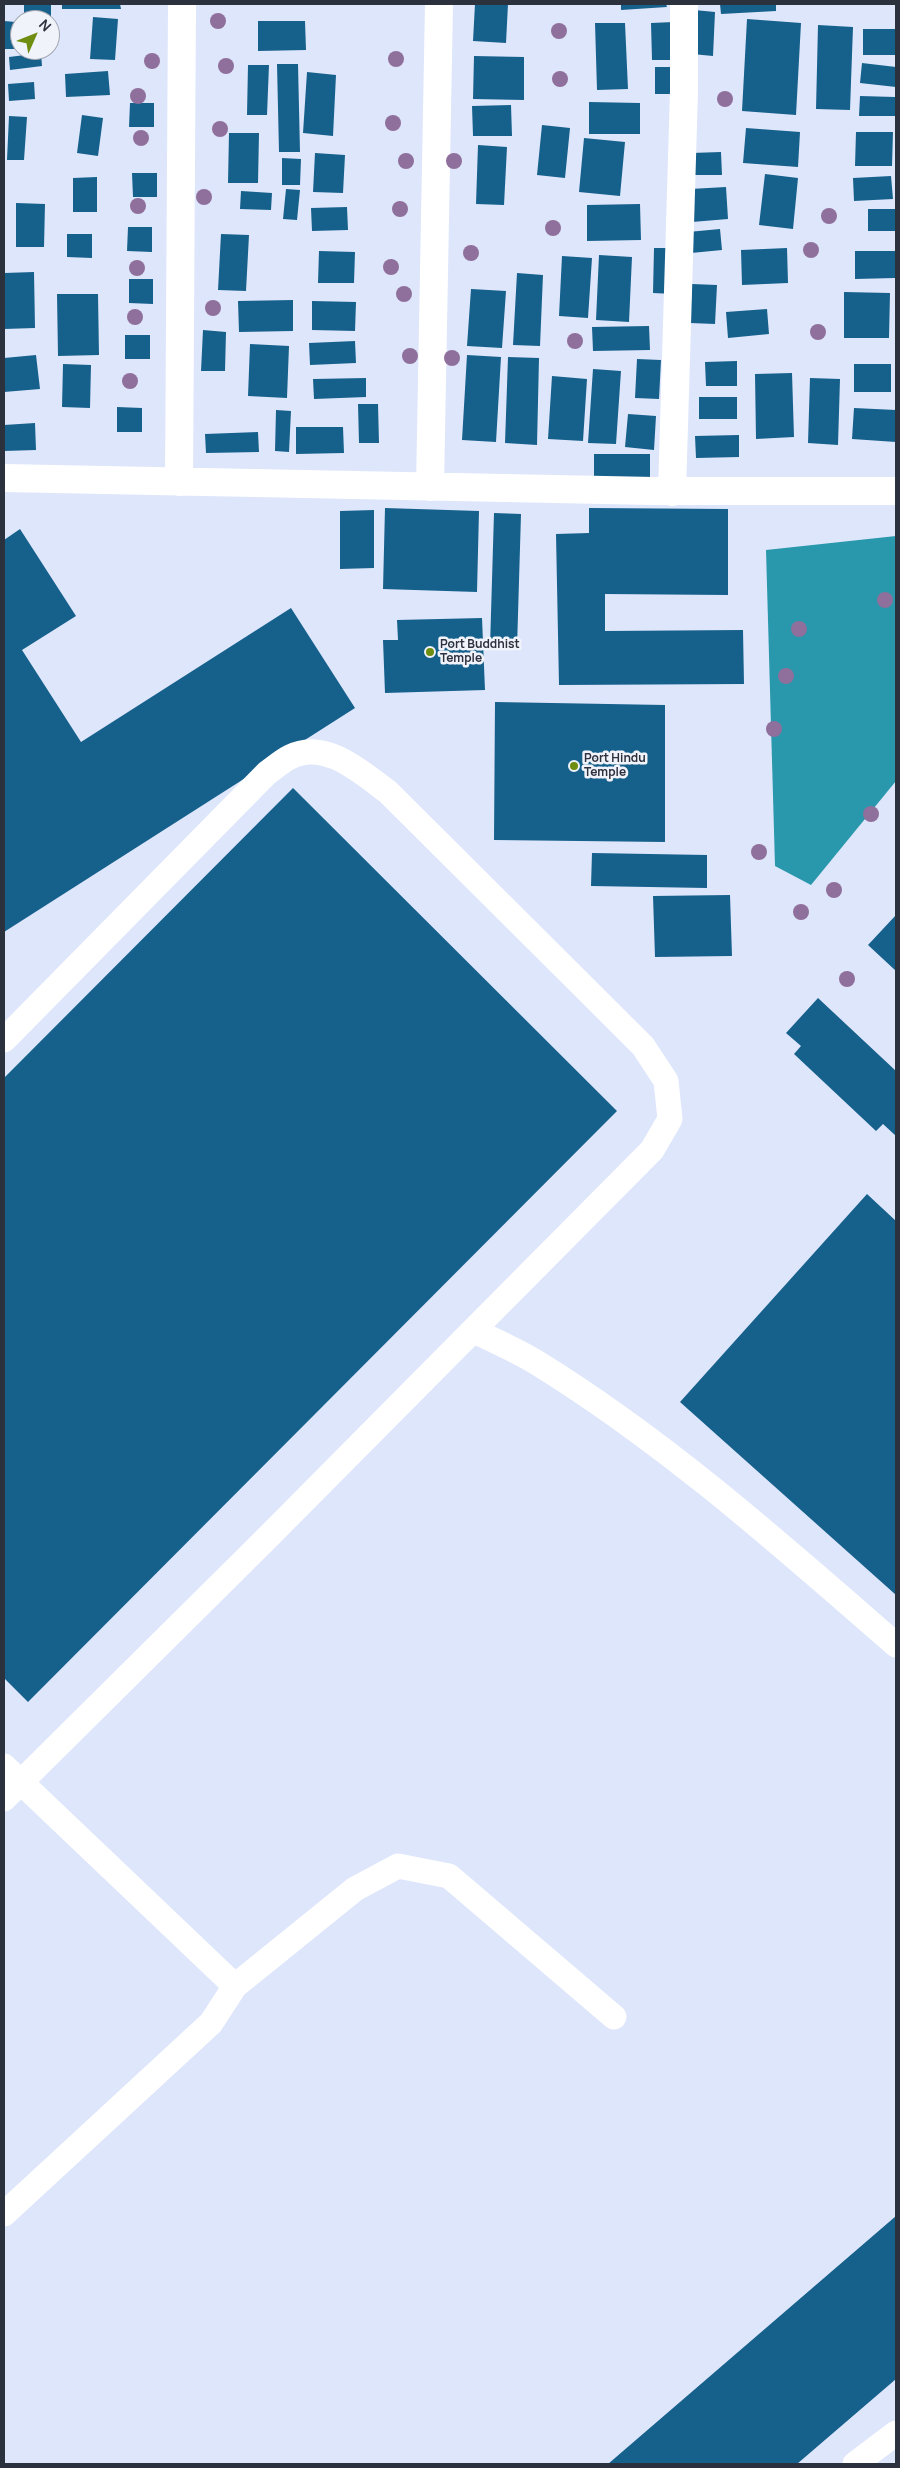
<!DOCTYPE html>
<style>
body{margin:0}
#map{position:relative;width:900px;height:2468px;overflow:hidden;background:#dee6fb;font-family:Manrope,sans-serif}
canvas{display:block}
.frame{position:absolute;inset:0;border:5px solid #2c313e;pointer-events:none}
.north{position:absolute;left:10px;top:10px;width:50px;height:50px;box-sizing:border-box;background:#f1f3fa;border:1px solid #a2a5af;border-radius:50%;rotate:46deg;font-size:14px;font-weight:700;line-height:20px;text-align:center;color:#2c313e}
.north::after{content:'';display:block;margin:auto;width:18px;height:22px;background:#6e8d11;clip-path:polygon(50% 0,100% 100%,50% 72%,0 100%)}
</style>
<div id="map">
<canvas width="900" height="2468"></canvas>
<div class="frame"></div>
<div class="north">N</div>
</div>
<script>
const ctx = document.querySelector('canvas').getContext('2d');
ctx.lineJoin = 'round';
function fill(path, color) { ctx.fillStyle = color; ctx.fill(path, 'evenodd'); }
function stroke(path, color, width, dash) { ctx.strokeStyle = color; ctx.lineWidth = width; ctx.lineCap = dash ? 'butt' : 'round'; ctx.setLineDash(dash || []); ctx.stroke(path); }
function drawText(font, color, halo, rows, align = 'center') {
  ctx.font = font + ' Manrope,sans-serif'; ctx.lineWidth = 5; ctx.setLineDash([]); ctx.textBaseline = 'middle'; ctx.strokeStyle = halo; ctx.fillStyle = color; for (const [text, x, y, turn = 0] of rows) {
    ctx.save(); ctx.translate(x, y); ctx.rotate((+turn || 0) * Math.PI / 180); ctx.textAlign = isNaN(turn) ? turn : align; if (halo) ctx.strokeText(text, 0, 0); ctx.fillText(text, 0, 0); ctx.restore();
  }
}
fill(new Path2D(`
 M896,536v245l-85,104 -36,-19 -9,-316z`), '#2998ac');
fill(new Path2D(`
 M24,4h27v16h-27z
 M62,4h58l1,5h-59z
 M475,4h33l-2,39 -33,-2z
 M621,4h45l1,3 -46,3z
 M720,4h56v7l-55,3z
 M694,10l21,2 -2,44 -21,-2z
 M93,17l25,2 -3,41 -25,-1z
 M747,19l54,4 -5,92 -54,-4z
 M4,21l12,1 -1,27h-11z
 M258,21h47l1,29 -48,1z
 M674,22l1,38h-23l-1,-37z
 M595,23h30l3,66 -31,1z
 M818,25l35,2 -3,83 -34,-1z
 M863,29h33v26h-33z
 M41,53l1,13 -32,4 -1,-13z
 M474,56l50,1v43l-51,-1z
 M862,63l34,4v20l-36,-4z
 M277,64h21l2,88h-21z
 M248,65h21l-2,50h-20z
 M655,67h17v27h-17z
 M108,71l2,24 -44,2 -1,-23z
 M307,72l29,3 -3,61 -30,-3z
 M34,82l1,17 -26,2 -1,-17z
 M860,96l35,1v19h-36z
 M589,102l51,1v31h-51z
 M130,103h24v24h-25z
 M511,105l1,31h-39l-1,-30z
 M82,115l21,3 -5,38 -21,-3z
 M9,116l18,1 -3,43h-17z
 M542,125l28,3 -5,50 -28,-3z
 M746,128l54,4 -2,35 -55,-4z
 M856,132h37l-1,34h-37z
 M229,133h30l-1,50h-30z
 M584,138l41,4 -5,54 -41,-4z
 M478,145l29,2 -3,58 -28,-1z
 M721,152l1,23h-30l-1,-22z
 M315,153l30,2 -2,38 -30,-1z
 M282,158l19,1 -1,26h-18z
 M132,173h25v24h-24z
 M765,174l33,4 -5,51 -34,-4z
 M891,176l2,23 -39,2 -1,-23z
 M97,177v35h-24v-34z
 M726,187l2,32 -36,3 -2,-33z
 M286,189l14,1 -3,30 -14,-1z
 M241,191l31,2 -1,17 -31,-1z
 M16,203l29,1 -1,43h-28z
 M640,204l1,36 -54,1v-36z
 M347,207l1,23 -36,1 -1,-23z
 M868,209h28v22h-28z
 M128,227h24v25l-25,-1z
 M720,229l2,21 -31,3 -3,-21z
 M67,234h25v24l-25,-1z
 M221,234l28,1 -3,56 -28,-1z
 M654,248h20l-1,46 -20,-1z
 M787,248l1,35 -46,2 -1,-35z
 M319,251l36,1 -1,31h-36z
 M855,251h40v27l-40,1z
 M599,255l33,2 -3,65 -33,-2z
 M562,256l30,2 -4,60 -29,-2z
 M34,272l1,56 -31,1v-56z
 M517,273l26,2 -3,71 -27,-1z
 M129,279h24v25l-24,-1z
 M692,284l25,1 -2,39 -25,-1z
 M471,289l35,2 -4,57 -35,-2z
 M844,292l46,1 -1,45h-45z
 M57,294h41l1,61 -41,1z
 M293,300v31l-54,1 -1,-31z
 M312,301l44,1 -1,29 -43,-1z
 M767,309l2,25 -41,4 -2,-26z
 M649,326l1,24 -57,1 -1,-24z
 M203,330l23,2 -1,39h-24z
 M125,335h25v24h-25z
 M355,341l1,22 -46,2 -1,-22z
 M250,344l39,2 -2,52 -39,-2z
 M36,355l4,34 -36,3v-34z
 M467,355l34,2 -5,85 -34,-2z
 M508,357l31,1 -2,87 -32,-2z
 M637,359l24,1 -2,39 -24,-1z
 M737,361v25h-31l-1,-24z
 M63,364l28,1 -1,43 -28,-1z
 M854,364h37v28h-37z
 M593,369l28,2 -5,73 -28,-1z
 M792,373l2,64 -38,2 -1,-65z
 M552,376l35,3 -4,62 -35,-2z
 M366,378v19l-52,2 -1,-20z
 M810,378l30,1 -2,66 -30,-2z
 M699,397h38v22h-38z
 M358,404h20l1,39h-20z
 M117,407l25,1v24h-25z
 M854,408l42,2v32l-44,-3z
 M276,410l15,1 -2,41 -14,-1z
 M628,414l28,2 -2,34 -29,-3z
 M35,423l1,27 -32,1v-26z
 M296,427h47l1,26 -48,1z
 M258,432l1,20 -53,1 -1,-19z
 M739,435v22l-43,1 -1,-22z
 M594,454h56v28l-56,1z
 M385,508l94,3 -2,81 -94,-3z
 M589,508l139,1v86l-123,-1v37l138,-1 1,54 -185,1 -3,-151 33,-1z
 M374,510v58l-34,1v-58z
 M494,513l27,1 -4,134 -27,-1z
 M20,529l56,87 -54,34 59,92 210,-134 64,100 -351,224v-392z
 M482,618l3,72 -100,3 -2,-53h15l-1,-20z
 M495,702l170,3v137l-171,-2z
 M293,788l324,323 -589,591 -24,-24v-600z
 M592,853l115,2v33l-116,-2z
 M730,895l2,61 -77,1 -2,-61z
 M896,915v56l-28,-26z
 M818,998l78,73v65l-13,-12 -7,7 -82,-77 7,-8 -15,-13z
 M867,1194l29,27v374l-216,-193z
 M896,2216v163l-99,85h-189z`), '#16608c');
stroke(new Path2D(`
 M4,1040l263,-267c7,-5 15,-12 23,-16 35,-18 71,15 98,35l255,254 23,35 4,38 -18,31 -389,392 -259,257
 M474,1331c22,10 44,20 65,33 129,80 242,181 357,281
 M4,1766l231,220
 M4,2214l207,-191 24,-37 120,-97 43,-23 51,10 165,141
 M855,2464l41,-31`), '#fff', 25);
stroke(new Path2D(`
 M4,478l651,13h241
 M179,482l3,-478
 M430,487l9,-483
 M672,492l12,-401v-87`), '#fff', 28);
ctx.fillStyle = '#8f6f9b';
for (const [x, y] of [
 [218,21],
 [559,31],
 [396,59],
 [152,61],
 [226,66],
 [560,79],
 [138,96],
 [725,99],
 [393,123],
 [220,129],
 [141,138],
 [406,161],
 [454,161],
 [204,197],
 [138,206],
 [400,209],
 [829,216],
 [553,228],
 [811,250],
 [471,253],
 [391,267],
 [137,268],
 [404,294],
 [213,308],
 [135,317],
 [818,332],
 [575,341],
 [410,356],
 [452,358],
 [130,381],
 [885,600],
 [799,629],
 [786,676],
 [774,729],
 [871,814],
 [759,852],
 [834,890],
 [801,912],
 [847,979]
]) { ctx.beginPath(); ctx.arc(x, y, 8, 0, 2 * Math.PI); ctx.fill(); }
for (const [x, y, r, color] of [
 [430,652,5,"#6e8d11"],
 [574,766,5,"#6e8d11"]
]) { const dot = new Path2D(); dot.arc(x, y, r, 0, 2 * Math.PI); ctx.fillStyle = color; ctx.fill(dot); stroke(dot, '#f1f3fa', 2); }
drawText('bold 12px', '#2c313e', '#f1f3fa', [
 ["Port Buddhist",440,645],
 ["Temple",440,659],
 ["Port Hindu",584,759],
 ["Temple",584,773]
], 'left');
</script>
